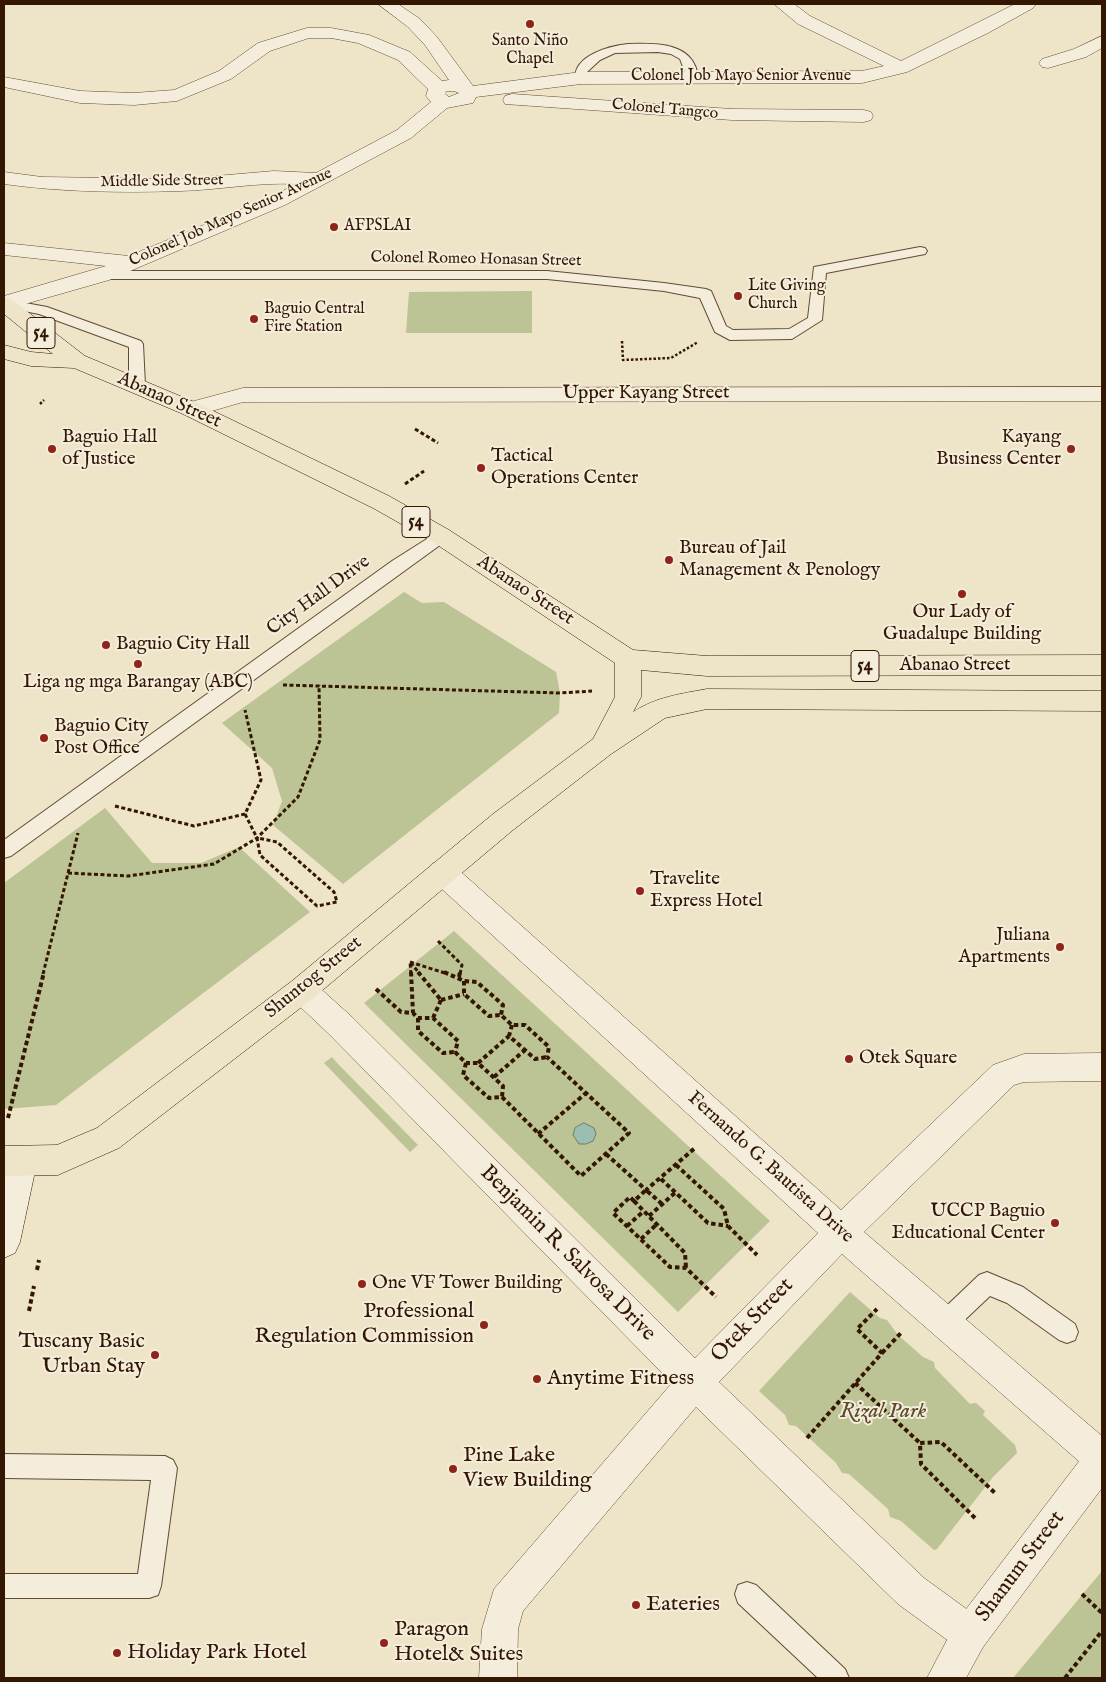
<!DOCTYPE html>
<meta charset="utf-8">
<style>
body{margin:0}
#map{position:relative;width:1106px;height:1682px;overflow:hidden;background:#eee4c8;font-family:"IM FELL English",serif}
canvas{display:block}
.frame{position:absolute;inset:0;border:5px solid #341703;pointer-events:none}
</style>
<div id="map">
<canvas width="1106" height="1682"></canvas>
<div class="frame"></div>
</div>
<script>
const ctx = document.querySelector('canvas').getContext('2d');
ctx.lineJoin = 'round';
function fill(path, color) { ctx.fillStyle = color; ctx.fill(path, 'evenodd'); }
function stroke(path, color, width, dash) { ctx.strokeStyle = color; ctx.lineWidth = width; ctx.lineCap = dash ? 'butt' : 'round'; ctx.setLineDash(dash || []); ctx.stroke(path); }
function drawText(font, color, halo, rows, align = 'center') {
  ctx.font = font + ' "IM FELL English",serif'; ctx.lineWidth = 4; ctx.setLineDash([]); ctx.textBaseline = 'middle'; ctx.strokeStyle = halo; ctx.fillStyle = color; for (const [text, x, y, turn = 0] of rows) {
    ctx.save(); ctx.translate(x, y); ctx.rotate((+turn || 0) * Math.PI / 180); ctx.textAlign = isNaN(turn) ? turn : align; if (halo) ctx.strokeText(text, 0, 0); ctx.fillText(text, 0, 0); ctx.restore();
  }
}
fill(new Path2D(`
 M532,291v42h-126l3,-41z
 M404,592l18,11 22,-1 112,70 4,21 -1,20 -216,171 -70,-59 9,-24 -10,-33 -50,-45z
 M105,808l47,55h49l38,-16 71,65 -254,193 -52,4v-226z
 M454,931l316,290 -92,91 -314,-309z
 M332,1057l7,8 79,80 -8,7 -86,-89z
 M850,1292l30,26 7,2 11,15 25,22 11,5 1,6 35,36 6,-1 9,8 -2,4 32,30 2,8 -24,24 -56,72 -3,1 -33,-29 -11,-4 -2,-8 -39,-35 -7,-1 -6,-10 -40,-37 -7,-1 -4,-10 -26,-24z
 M1102,1571v107h-89z`), '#bcc394');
const water = new Path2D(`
 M584,1123l10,5 2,6 -3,7 -7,3h-7l-6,-9 2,-7z`);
fill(water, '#9abfb2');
stroke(water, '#717c6c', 1);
const service = new Path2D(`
 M628,44c28,-1 66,-2 70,33l-6,4 -4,-1 -8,-21 -9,-5 -13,-2 -43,1 -15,7 -13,12 -2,9 -4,1 -6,-4c0,-23 34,-32 53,-34z
 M920,247l5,1 2,3 -2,3 -99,19 -4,47 -30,19 -62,1 -15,-8 -15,-34 -36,-7 -117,-12h-445l-7,-4 7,-4h445l117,12 42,6 5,2 15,35 7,4 56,-1 19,-11 6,-51z
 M4,299l43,8 94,34 2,3 2,41 -3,4h-10l-3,-4v-38l-90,-33 -35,-7z
 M441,530l6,2 2,4 -2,4 -436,316 -7,2v-18l388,-279z
 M987,1272l36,15 52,37 3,8 -3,8 -8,3 -8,-3 -52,-37 -17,-7 -37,35 -8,3 -8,-3 -3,-8 3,-8 42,-40z
 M4,1454l161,2 8,4 4,8 -16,118 -3,9 -9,3h-145v-24h134l13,-94 -147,-2z
 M747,1582l9,3 89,84 4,9h-31l-80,-75 -3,-9 3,-9z`);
const minor = new Path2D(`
 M378,4h20l22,15 17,18 36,49 108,-14 281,-1 22,-5 -86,-42 -24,-20h20l16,12 91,45 114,-57h21l-3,4 -45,25 -81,39 -45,11 -281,1 -105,13 -3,6 -26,5 -36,30 -126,67 -176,75 -105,30v-14l102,-30 -102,-11v-12l125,13 142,-59 25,-13c-39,-2 -77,6 -116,7 -58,2 -119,1 -176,-7v-12l38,5 139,2 93,-8 42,2 81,-43 34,-28 -5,-6 2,-7 -30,-29 -40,-17 -27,-5h-22l-39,13 -39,28 -54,22 -43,4 -54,-2 -76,-16v-10l76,14 54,2 40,-3 45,-19 39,-28 49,-15h24l38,7 41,17 32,29 7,-1 -24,-35 -17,-18zM446,91h8l5,2 -10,4 -4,-3z
 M1102,36v12l-16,9 -38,11 -6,-1 -3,-4 3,-4 32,-10z
 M512,94l220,15 132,1 7,2 2,4 -2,4 -7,2 -132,-2 -227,-16 -2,-4 2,-4z
 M1102,387v14l-859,1 -52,15 -8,-3 -3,-5 3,-5 60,-16z
 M442,860l10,4 389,346 152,-145 31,-11 78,-1v28l-78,1 -10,3 -150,147 238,204v40l-12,-5 -248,-217 -123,128 205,196 59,43 6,13 -6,13 -13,6 -13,-6 -59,-43 -202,-197 -173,204 -5,18 -1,49h-38l3,-49 12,-40 178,-206 -342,-348 -38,-36 -5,-9 5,-9 10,-4 10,4 40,36 343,341 123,-125 -386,-353 -4,-8 4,-8z`);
const tertiary = new Path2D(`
 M1102,1442v46l-119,159 -17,31h-39l30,-57 133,-174z`);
const secondary = new Path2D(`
 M21,1147l11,5 5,10 -17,80 -5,11 -11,5v-89l6,-17z`);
const trunk = new Path2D(`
 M4,297l7,2 74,57 114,48 190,92 60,34 184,120 74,6 395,-1v20l-395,1 -66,-6v27l-8,15c23,-15 47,-18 74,-23l395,2v20l-395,-2 -42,9 -54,36 -98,76 -201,169 -193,149 -61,27 -54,1v-30l53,-1 40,-17 195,-147 201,-167 100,-75 22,-42v-34l-182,-121 -60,-34 -190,-94 -109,-46 -43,-2 -27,-7v-14l27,7 22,2 -49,-40z`);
stroke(service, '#624a34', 2);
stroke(minor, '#624a34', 1);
stroke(tertiary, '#624a34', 1);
stroke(secondary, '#341703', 1);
stroke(trunk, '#341703', 1);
stroke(new Path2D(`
 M622,341l1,19 48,-2 27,-16
 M40,404l4,-4`), '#341703', 2.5, [2.5, 2]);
stroke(new Path2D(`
 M415,429l23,14
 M405,484l19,-13
 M283,685l277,8 32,-2
 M115,806l79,20 51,-12 16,-34 -16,-70
 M245,814l12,24 3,17 57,51 20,-4 -3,-10 -57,-50 -19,-4
 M68,873l60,3 86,-12 43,-26 41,-41 22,-57 -1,-55
 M438,941l24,24 -2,9
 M410,962l38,12
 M43,974l35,-141
 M411,974l-1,-12 10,12`), '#341703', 3, [4, 2.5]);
stroke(new Path2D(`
 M411,972l2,41
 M418,972l23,28
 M444,972l20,9 13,1 26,23 -2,10
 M459,977l1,-5
 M464,981v13l25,22 12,-1 11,10h13l24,22 -2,10
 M376,989l25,23 12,1 5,5h15l25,23 -3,11
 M441,1000l23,-6
 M418,1018v13l25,22 12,-1
 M433,1018l8,-18
 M512,1025l-3,11 26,23 12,-2
 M455,1052l11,11h12l25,23 -1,11
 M466,1063l-3,12 26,23 13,-1 79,79 48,-43 -82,-76
 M478,1063l31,-27
 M494,1077l31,-27
 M8,1118l36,-146
 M538,1134l48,-41
 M606,1154l40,36 49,-42
 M676,1165l48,44 4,17 29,29
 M661,1179l47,44 20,3
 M634,1201l-4,-4 -17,16 57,54 16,1 30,29
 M662,1204l-16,-14 -12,11 51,52 1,15
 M649,1216l27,-24
 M627,1226l17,-15
 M641,1239l16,-15
 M37,1270l2,-10
 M29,1311l5,-25
 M882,1353l19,-20
 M855,1383l65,60
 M807,1438l75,-85 -25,-24 20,-20
 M975,1518l-54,-54 -1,-21 21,-1 54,51
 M1082,1594l20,19
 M1065,1678l37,-47`), '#341703', 4, [4.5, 3]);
fill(service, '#f4eddb');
fill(minor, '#f4eddb');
fill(tertiary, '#f4eddb');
fill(secondary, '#f4eddb');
fill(trunk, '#eee4c8');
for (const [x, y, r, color] of [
 [530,24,5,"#8f2418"],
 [334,227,5,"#8f2418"],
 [738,296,5,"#8f2418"],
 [254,319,5,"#8f2418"],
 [52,449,5,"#8f2418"],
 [1071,449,5,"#8f2418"],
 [481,468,5,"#8f2418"],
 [669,560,5,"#8f2418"],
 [962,594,5,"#8f2418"],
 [106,645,5,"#8f2418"],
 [138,664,5,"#8f2418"],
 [44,738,5,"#8f2418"],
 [640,891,5,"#8f2418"],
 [1060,947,5,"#8f2418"],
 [849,1059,5,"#8f2418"],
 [1055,1223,5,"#8f2418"],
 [362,1284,5,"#8f2418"],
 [484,1325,5,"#8f2418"],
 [155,1355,5,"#8f2418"],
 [537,1379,5,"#8f2418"],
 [453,1469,5,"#8f2418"],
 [636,1605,5,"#8f2418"],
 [384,1643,5,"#8f2418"],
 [117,1653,5,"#8f2418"]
]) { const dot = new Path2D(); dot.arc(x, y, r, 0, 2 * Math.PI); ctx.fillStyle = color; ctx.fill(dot); stroke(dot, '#f4eddb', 2); }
drawText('16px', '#341703', '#f4eddb', [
 ["Santo Niño",530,42,"center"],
 ["Chapel",530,60,"center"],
 ["AFPSLAI",344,227],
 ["Lite Giving",748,287],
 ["Church",748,305],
 ["Baguio Central",264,310],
 ["Fire Station",264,328]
], 'left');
drawText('16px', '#341703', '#f4eddb', [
 ["Colonel Job Mayo Senior Avenue",741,77],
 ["Colonel Tangco",665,110,5],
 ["Middle Side Street",162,182,-1],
 ["Colonel Job Mayo Senior Avenue",231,218,-24],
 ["Colonel Romeo Honasan Street",476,260,1]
]);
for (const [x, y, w] of [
 [41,333,28],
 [416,522,28],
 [865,666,28]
]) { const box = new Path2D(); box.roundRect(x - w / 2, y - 15.5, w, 31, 4); ctx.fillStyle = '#f4eddb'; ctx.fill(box); stroke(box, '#341703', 1); }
drawText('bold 18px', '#341703', null, [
 ["54",41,333],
 ["54",416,522],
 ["54",865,666]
]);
drawText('19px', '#341703', '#f4eddb', [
 ["Upper Kayang Street",646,394],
 ["Abanao Street",169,401,24],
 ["Abanao Street",525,591,33],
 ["City Hall Drive",319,596,-36],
 ["Abanao Street",955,666],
 ["Shuntog Street",314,978,-39],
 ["Fernando G. Bautista Drive",770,1168,42]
]);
drawText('19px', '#341703', '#f4eddb', [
 ["Baguio Hall",62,438],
 ["of Justice",62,460],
 ["Kayang",1061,438,"right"],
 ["Business Center",1061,460,"right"],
 ["Tactical",491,457],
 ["Operations Center",491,479],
 ["Bureau of Jail",679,549],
 ["Management & Penology",679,571],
 ["Our Lady of",962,613,"center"],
 ["Guadalupe Building",962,635,"center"],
 ["Baguio City Hall",116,645],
 ["Liga ng mga Barangay (ABC)",138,683,"center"],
 ["Baguio City",54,727],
 ["Post Office",54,749],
 ["Travelite",650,880],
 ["Express Hotel",650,902],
 ["Juliana",1050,936,"right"],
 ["Apartments",1050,958,"right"],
 ["Otek Square",859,1059],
 ["UCCP Baguio",1045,1212,"right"],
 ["Educational Center",1045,1234,"right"],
 ["One VF Tower Building",372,1284]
], 'left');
drawText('22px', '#341703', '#f4eddb', [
 ["Benjamin R. Salvosa Drive",567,1254,45],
 ["Otek Street",753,1321,-46],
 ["Shanum Street",1021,1567,-53]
]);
drawText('22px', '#341703', '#f4eddb', [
 ["Professional",474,1312,"right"],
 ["Regulation Commission",474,1337,"right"],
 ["Tuscany Basic",145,1342,"right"],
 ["Urban Stay",145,1367,"right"],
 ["Anytime Fitness",547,1379],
 ["Pine Lake",463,1456],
 ["View Building",463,1481],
 ["Eateries",646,1605],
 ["Paragon",394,1630],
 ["Hotel& Suites",394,1655],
 ["Holiday Park Hotel",127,1653]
], 'left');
drawText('italic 22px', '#5d4b2e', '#f4eddb', [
 ["Rizal Park",883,1412]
]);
</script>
